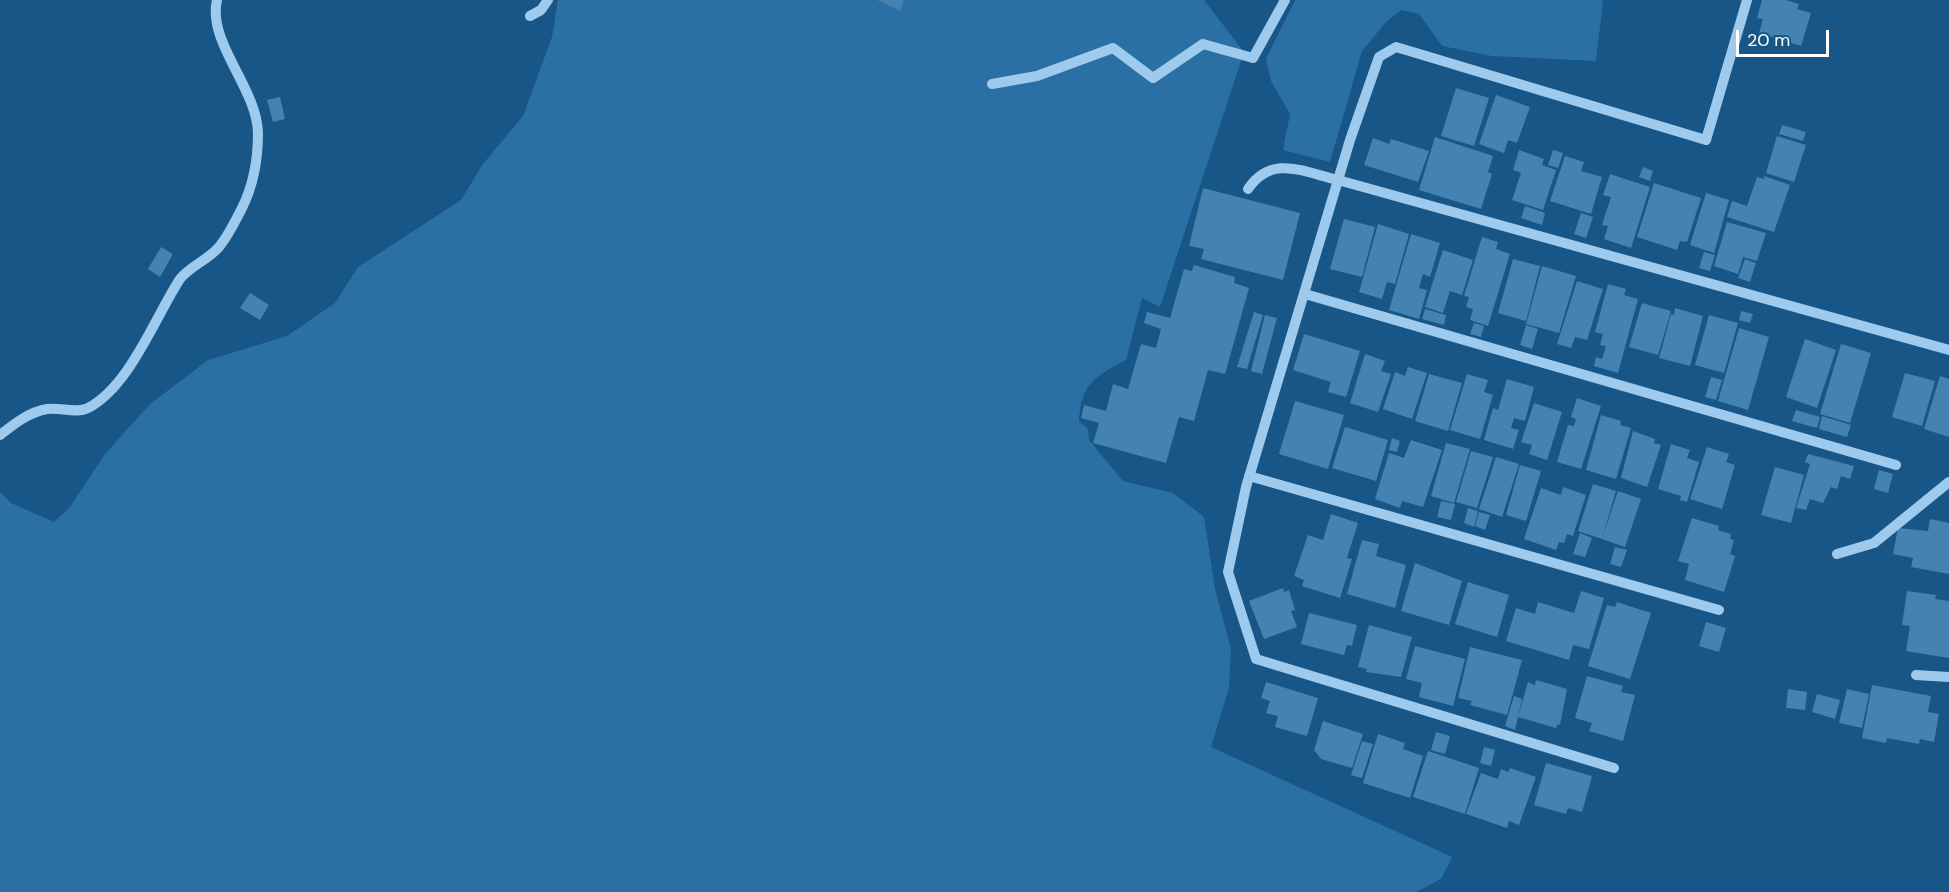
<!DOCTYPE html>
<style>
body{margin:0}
#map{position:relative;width:1949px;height:892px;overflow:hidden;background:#175687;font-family:"DM Sans",sans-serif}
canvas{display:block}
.scale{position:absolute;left:1736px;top:30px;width:93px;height:27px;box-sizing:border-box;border:3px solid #fff;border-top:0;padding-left:8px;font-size:18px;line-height:21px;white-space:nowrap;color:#fff;-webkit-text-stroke:4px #175687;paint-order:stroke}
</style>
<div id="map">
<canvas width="1949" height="892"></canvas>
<div class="scale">20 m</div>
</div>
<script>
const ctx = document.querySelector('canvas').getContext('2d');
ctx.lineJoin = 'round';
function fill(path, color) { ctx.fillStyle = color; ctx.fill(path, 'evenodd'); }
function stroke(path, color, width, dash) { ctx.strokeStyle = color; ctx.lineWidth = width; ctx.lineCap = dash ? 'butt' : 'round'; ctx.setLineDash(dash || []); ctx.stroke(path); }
fill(new Path2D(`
 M558,0h646l40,52 -84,255 -18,-9 -16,62c-31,16 -45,24 -47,61l9,8 1,11 34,41 50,12 31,24 11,72 16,60 -2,39 -18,59 241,110 -11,22 -25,13h-1416v-400l11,11 43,19 16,-15 35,-53 45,-50 58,-44 79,-24 48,-33 23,-36 103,-67 22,-36 40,-48 29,-79z
 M1295,0h308l-7,61 -104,-5 -50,-10 -23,-32 -18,-4 -15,12 -24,29 -32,111 -47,-12 7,-36 -19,-33 -5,-22z`), '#2a70a5');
fill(new Path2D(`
 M877,0h27l-4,11z
 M1762,0h24l13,4 -2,5 14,4 -10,33 -42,-13 4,-14 -6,-1z
 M1456,88l33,10 -15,48 -33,-10z
 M1496,95l34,12 -13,36 -9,-3 -4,13 -25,-9z
 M280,97l5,22 -12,3 -6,-22z
 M1782,125l24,7 -3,9 -24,-7z
 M1777,136l29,9 -12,37 -28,-9z
 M1435,137l58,19 -5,16 4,2 -11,35 -62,-19z
 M1373,138l16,6 2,-5 38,12 -11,31 -54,-17z
 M1519,150l25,9 -2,6 14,5 -13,40 -31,-10 9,-27 -8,-3z
 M1553,150l10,3 -5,15 -10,-3z
 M1565,156l19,6 -3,9 21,6 -11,37 -41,-13z
 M1643,167l10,4 -3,10 -11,-4z
 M1610,174l40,13 -19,61 -27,-9 4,-13 -6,-1 9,-28 -8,-2z
 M1764,176l26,9 -16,47 -47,-15 5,-16 15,5 10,-29 7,2z
 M1654,183l47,15 -14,44 -7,-1 -3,9 -40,-13z
 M1203,188l97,25 -17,67 -82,-21 3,-10 -15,-3z
 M1706,193l23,7 -15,53 -24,-8z
 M1525,206l20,7 -3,12 -21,-7z
 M1581,213l12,4 -7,21 -12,-4z
 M1344,219l31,8 -13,50 -32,-8z
 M1727,222l39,11 -9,28 -14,-4 -5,17 -24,-8z
 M1378,224l31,10 -14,50 -8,-2 -5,17 -23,-7z
 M1411,234l29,9 -10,34 -7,-3 -4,14 8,2 -8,29 -30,-9z
 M1482,237l16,5 -2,7 14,5 -22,72 -18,-6 3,-11 -7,-2 3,-10 -5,-1z
 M161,247l12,7 -13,23 -12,-8z
 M1443,250l30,10 -11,35 -12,-4 -7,22 -18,-6z
 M1704,252l11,3 -5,16 -11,-3z
 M1513,259l27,7 -14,55 -28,-8z
 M1745,259l11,4 -6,19 -12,-4z
 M1194,265l41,12 -1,6 15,5 -24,86 -17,-4 -14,51 -15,-4 -13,46 -73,-20 6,-20 -18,-5 3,-13 22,6 7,-27 15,5 13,-45 15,4 5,-19 -17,-6 3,-11 23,6 14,-49 8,2z
 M1542,266l34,10 -17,57 -33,-9z
 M1577,281l26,8 -16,51 -12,-3 -4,11 -14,-4z
 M1608,284l18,5 -2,6 14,4 -20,74 -24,-7 2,-9 6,2 4,-13 -6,-1 3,-11 -8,-2z
 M250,293l19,12 -9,15 -20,-12z
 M1642,303l29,8 -13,44 -29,-8z
 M1675,308l28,8 -13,50 -31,-8 12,-44 3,1z
 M1425,309l21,6 -2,10 -22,-6z
 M1741,311l12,3 -3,9 -11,-3z
 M1254,312l9,3 -16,54 -10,-2z
 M1265,315l12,3 -15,56 -11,-3z
 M1709,315l29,8 -14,50 -29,-8z
 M1474,323l10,3 -3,11 -11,-3z
 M1526,325l12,4 -6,20 -12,-4z
 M1739,328l30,9 -21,73 -30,-9z
 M1304,334l56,17 -14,46 -18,-5 3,-10 -38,-12z
 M1805,339l31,11 -19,58 -31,-11z
 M1841,344l30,9 -21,70 -30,-9z
 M1365,354l20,7 -4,10 10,3 -13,38 -28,-9z
 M1408,367l19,6 -15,46 -29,-10 12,-37 10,4z
 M1905,373l30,8 -13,45 -30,-9z
 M1429,374l33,9 -14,48 -33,-10z
 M1467,374l21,6 -4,12 9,3 -13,44 -30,-9z
 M1940,376l9,3v58l-25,-8z
 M1711,377l11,3 -6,20 -11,-3z
 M1507,379l27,8 -9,34 -11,-3 -3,10 8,2 -6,19 -29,-9 9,-32 5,2z
 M1577,398l24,8 -20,63 -24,-7 11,-37 6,1 2,-7 -5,-2z
 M1295,401l49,14 -16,54 -49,-15z
 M1534,403l28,9 -15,48 -18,-6 3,-9 -11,-3z
 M1796,410l24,7 -3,11 -25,-7z
 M1601,415l20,6 -1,4 11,3 -15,51 -30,-9z
 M1822,416l29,9 -4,12 -28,-8z
 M1345,427l43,13 -12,41 -44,-13z
 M1633,431l22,8 -1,4 7,2 -14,42 -26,-9z
 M1392,438l8,3 -3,11 -8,-2z
 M1411,440l31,10 -19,57 -21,-6 -2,7 -25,-9 14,-46 15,5z
 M1446,443l24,6 -16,54 -23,-7z
 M1671,444l19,6 -3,8 12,4 -12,40 -7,-2 1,-4 -23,-7z
 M1707,447l22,7 -3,8 9,3 -13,44 -32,-10z
 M1471,451l22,6 -16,51 -21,-6z
 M1808,454l46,12 -4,13 -9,-3 -4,13 -6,-2 -8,16 -13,-4 -4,11 -10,-2 14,-44 -5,-2z
 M1496,457l23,7 -17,53 -23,-8z
 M1520,465l21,6 -15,50 -20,-6z
 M1775,467l29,8 -13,48 -30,-8z
 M1879,470l14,4 -5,19 -14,-4z
 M1593,484l23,7 -14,48 -24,-8z
 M1563,487l23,8 -13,41 -6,-2 -3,9 -5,-1 -3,8 -32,-11 17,-51 20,7z
 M1618,491l23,8 -16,48 -23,-8z
 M1441,501l14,3 -4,16 -14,-3z
 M1468,508l10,3 -4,16 -10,-4z
 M1479,512l11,3 -5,15 -10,-4z
 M1331,514l27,9 -11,35 5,1 -12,39 -38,-12 2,-6 -10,-4 14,-41 15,5z
 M1692,518l27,8 -1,4 13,4 -1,5 4,1 -4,14 5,2 -11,36 -39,-12 4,-16 -11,-3z
 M1930,519l19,4v51l-38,-7 2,-9 -20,-4 5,-26 30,3z
 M1580,533l12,5 -7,19 -12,-3z
 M1362,540l17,4 -3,12 30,9 -11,43 -48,-14z
 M1615,547l12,3 -6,17 -11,-3z
 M1415,563l47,18 -13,44 -48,-14z
 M1468,582l41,13 -12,42 -42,-13z
 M1283,588l1,4 5,-2 6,20 -4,1 6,16 -33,12 -15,-38z
 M1581,591l23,7 -15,51 -16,-4 -4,15 -63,-19 10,-33 19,6 3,-12 36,11z
 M1907,591l29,4 -1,4 14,2v57l-43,-7 4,-25 -8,-1z
 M1617,602l34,11 -21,66 -42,-13 19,-61 8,2z
 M1309,613l48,12 -5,21 -5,-1 -3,10 -43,-11z
 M1706,622l20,6 -7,24 -20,-6z
 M1369,625l43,12 -11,40 -35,-5 1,-3 -9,-2z
 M1415,646l50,13 -12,47 -34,-9 3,-14 -16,-4z
 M1470,647l52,13 -15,55 -37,-10 2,-4 -14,-3z
 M1587,676l36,10 -2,6 14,3 -12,46 -34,-10 3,-8 -17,-5z
 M1536,680l31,9 -7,36 -2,-1 -2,4 -38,-11 10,-35 7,3z
 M1266,682l52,16 -11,38 -32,-9 3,-11 -12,-3 4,-12 -9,-3z
 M1872,685l59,11 -3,16 11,2 -5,28 -14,-3 -1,5 -32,-6 -1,5 -24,-5z
 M1788,689l19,3 -2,18 -19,-2z
 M1847,689l22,5 -7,34 -23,-5z
 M1817,694l23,6 -5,19 -23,-7z
 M1514,696l8,3 -7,31 -10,-4z
 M1323,721l40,13 -11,34 -31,-9 -7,-9z
 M1436,732l14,4 -5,18 -14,-4z
 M1378,734l27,9 -2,6 20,7 -13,42 -47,-15z
 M1362,741l11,3 -11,34 -11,-3z
 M1484,747l11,3 -4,16 -11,-3z
 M1428,751l51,17 -14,46 -52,-17z
 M1546,763l46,13 -10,36 -14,-4 -2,6 -32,-9z
 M1510,768l26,9 -17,48 -10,-4 -2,7 -41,-14 15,-41 17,6 3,-10 7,3z`), '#4482b2');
stroke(new Path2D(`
 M530,16l11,-6 7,-10
 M992,84l45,-8 76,-28 40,30 50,-34 50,14 32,-58
 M1248,189c24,-35 55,-17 90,-9l611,170
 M1305,294l591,171
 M0,435c14,-11 29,-23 47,-26 13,-2 29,5 41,-1 42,-22 67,-91 92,-129 10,-13 28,-19 39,-32 9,-11 17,-27 23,-39 12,-24 16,-49 16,-75 -1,-45 -51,-91 -41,-133
 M1249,476l470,134
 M1837,554l37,-11 75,-61
 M1916,675l33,2
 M1614,768l-358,-109 -28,-87 18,-85 104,-347 29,-83 17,-10 310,93 41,-140`), '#9ecbed', 10);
</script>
